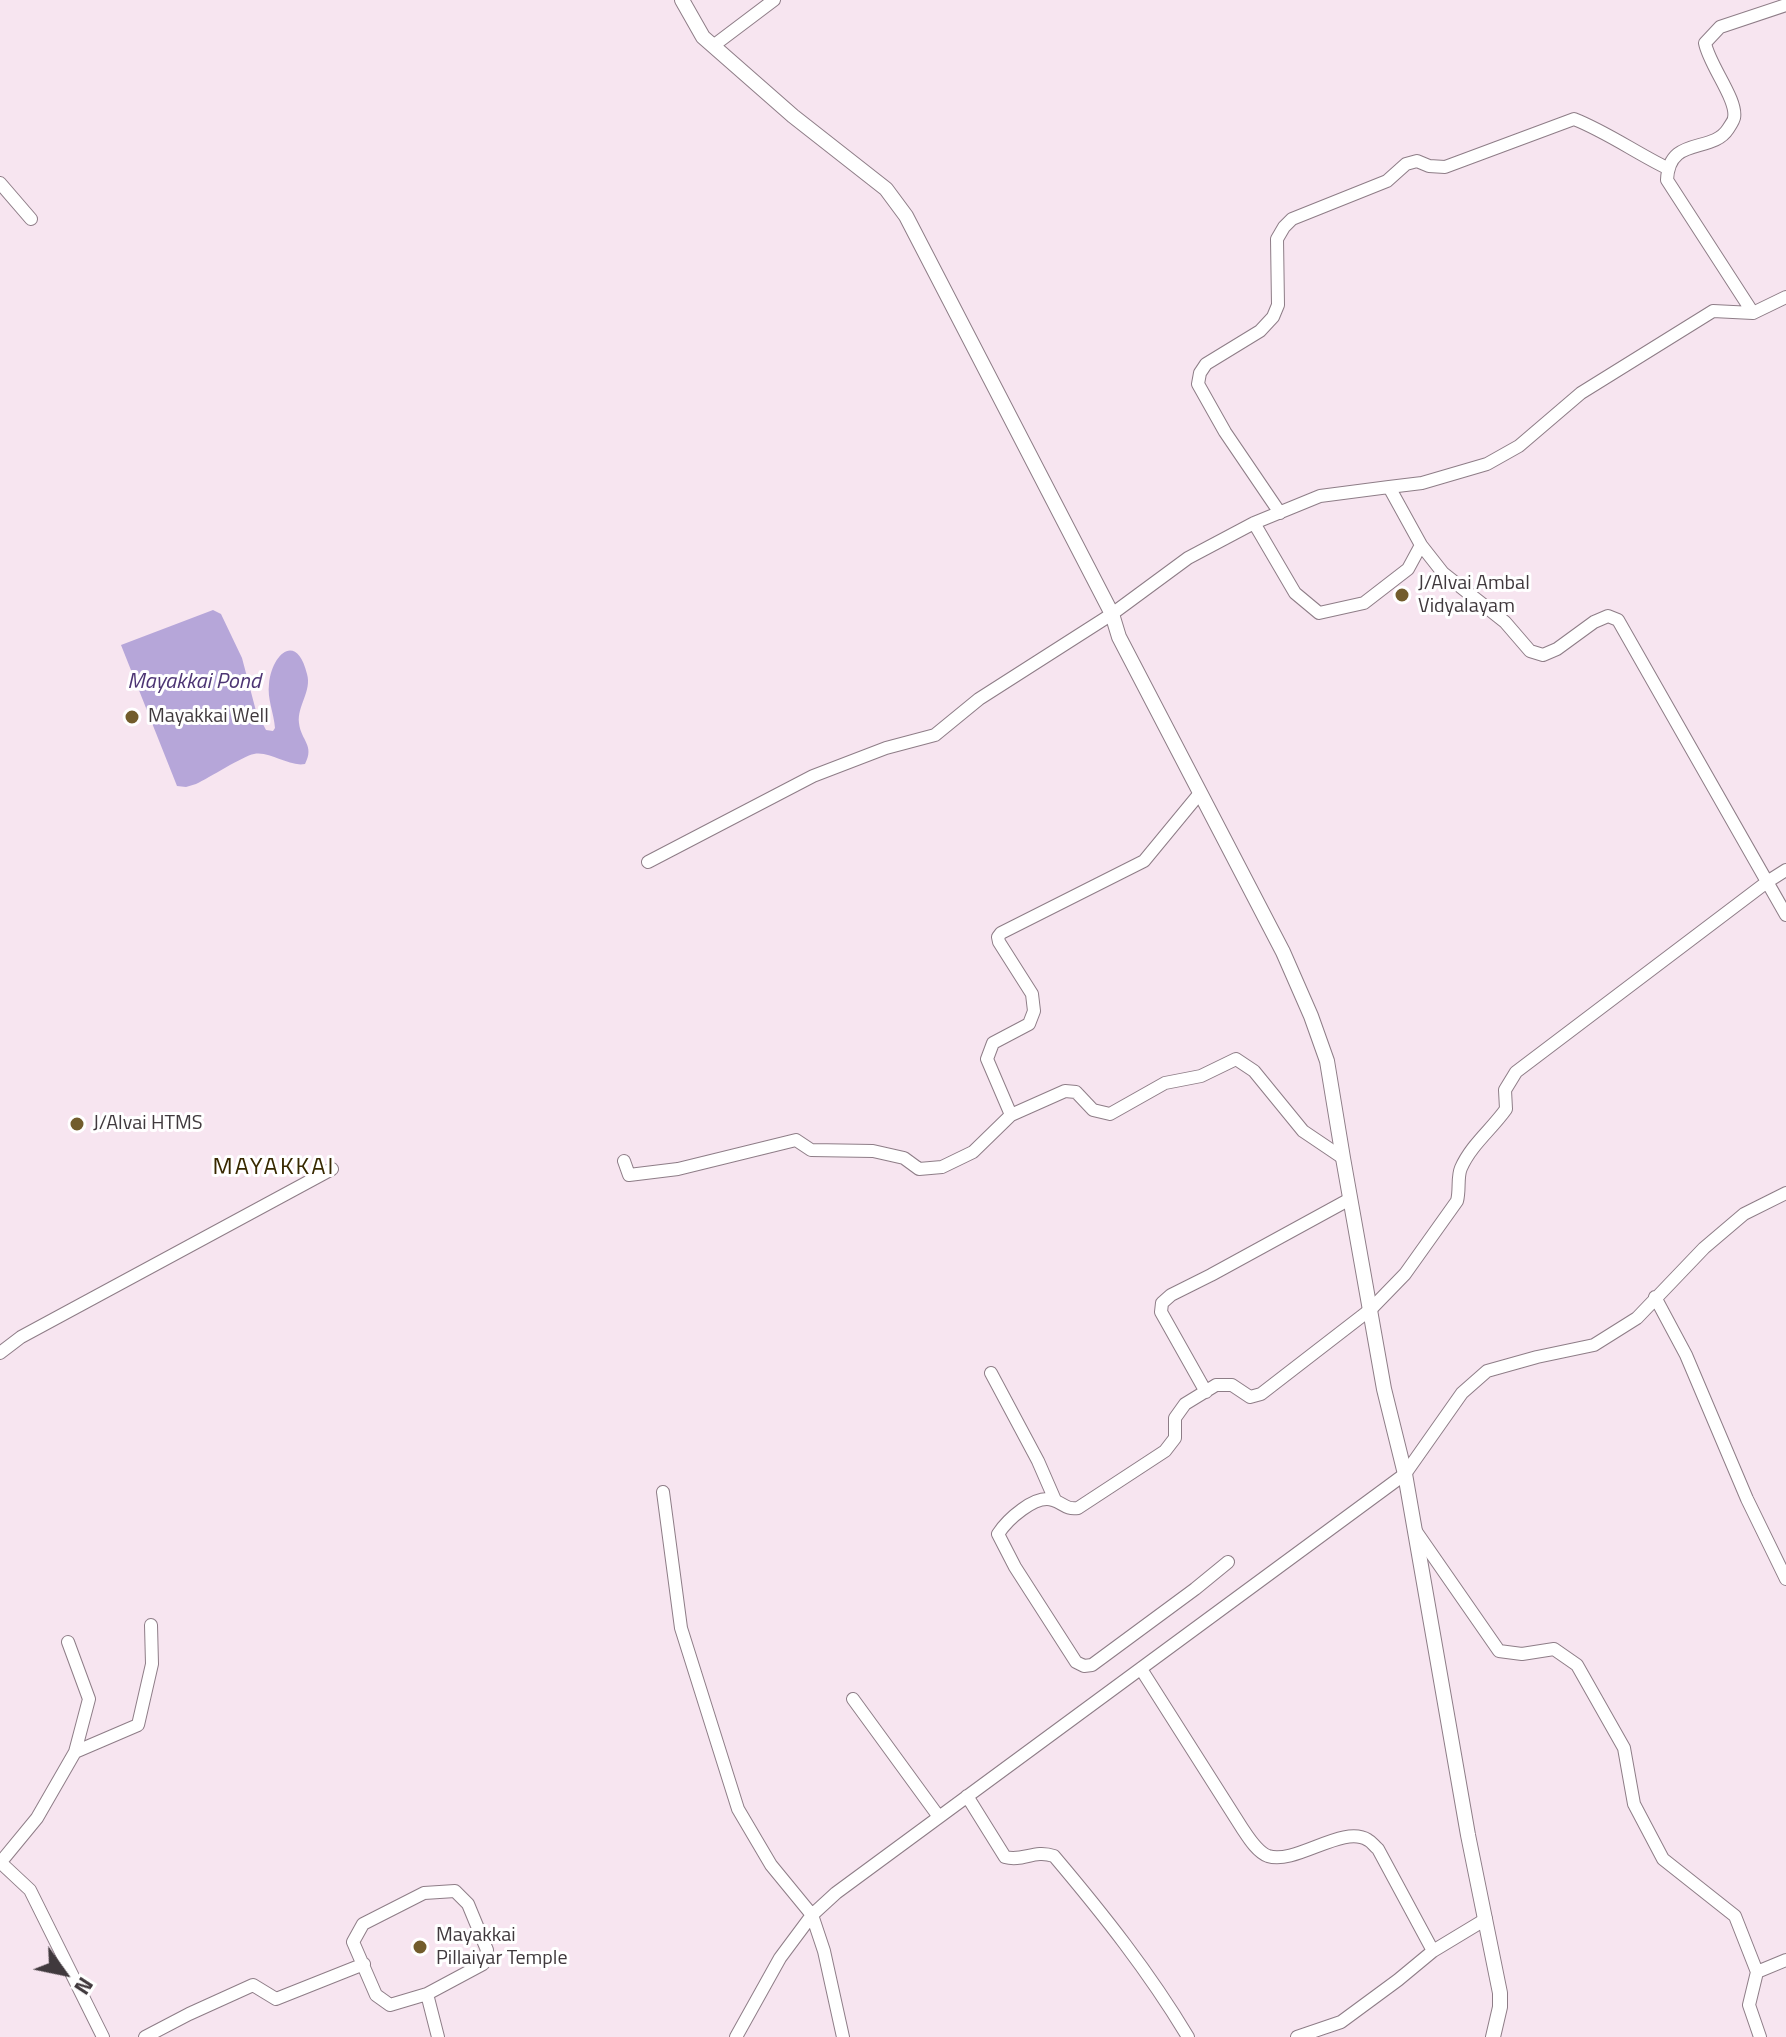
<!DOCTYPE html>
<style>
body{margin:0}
#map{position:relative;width:1786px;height:2037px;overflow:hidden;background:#f7e5f0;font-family:"Titillium Web",sans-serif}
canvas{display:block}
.north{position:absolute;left:24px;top:1933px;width:80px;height:80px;-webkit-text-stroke:6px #fff;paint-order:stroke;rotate:123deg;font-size:22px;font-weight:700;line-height:32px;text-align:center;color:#40393d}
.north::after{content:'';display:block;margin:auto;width:28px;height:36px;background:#40393d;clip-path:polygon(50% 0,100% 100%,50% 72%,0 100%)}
</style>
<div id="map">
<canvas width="1786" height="2037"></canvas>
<div class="north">N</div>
</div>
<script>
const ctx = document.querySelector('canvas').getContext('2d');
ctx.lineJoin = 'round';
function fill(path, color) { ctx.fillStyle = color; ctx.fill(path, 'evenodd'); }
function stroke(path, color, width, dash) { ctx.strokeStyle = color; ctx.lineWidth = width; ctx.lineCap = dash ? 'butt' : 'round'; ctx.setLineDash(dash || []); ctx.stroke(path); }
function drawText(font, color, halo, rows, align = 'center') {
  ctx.font = font + ' "Titillium Web",sans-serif'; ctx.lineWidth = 6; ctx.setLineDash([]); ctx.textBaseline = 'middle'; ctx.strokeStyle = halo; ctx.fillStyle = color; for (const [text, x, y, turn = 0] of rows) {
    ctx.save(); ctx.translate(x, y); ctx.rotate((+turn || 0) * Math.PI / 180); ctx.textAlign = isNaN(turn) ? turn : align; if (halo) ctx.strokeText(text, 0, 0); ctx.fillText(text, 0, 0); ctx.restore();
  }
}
fill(new Path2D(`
 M213,610l8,4 21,44 14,53 10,19 7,1 2,-3c-1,-15 -8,-29 -6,-44 3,-31 28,-52 38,-10 5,17 -10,32 -8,49 2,18 16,22 6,41 -17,3 -34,-13 -51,-10 -11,2 -45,24 -58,30l-10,3 -9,-1 -56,-141z`), '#b6a6d9');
const minor = new Path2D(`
 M713,46l61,-46
 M0,183l31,36
 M1753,313l-86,-133c2,-45 45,-26 61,-51 2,-3 6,-9 6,-11 4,-18 -25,-53 -29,-75l15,-16 66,-22
 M1389,487l33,-4 65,-19 32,-18 62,-53 132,-82 40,2 33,-16
 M1280,513l-55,-81 -27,-48 2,-11 6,-9 54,-33 13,-14 5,-12 -1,-66 7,-12 8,-8 95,-38 19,-17 11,-3 12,5 16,1 129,-48c33,13 62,34 93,49
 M1254,523l41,70 24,20 45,-10 44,-34 13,-24
 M648,862l165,-86 73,-28 49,-13 44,-36 133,-85 76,-56 66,-35 66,-27 69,-9 32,58 22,28 62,49 25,29 13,4 14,-6 37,-27 14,-6 10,4 168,295
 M1011,1115l-24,-56 6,-16 36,-19 5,-13 -2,-17 -33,-52 -1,-5 3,-4 143,-72 56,-68
 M624,1161l5,14 49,-6 118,-29 15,10 62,1 31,7 15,11 23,-2 31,-15 38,-37 54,-24 11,1 17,18 17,4 55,-31 36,-7 35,-17 18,12 49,60 40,27
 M1655,1297l31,58 61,144 39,80
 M0,1353l21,-16 311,-168
 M991,1373l47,88 17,39
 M1206,1392l-45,-80 1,-9 9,-8 40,-20 139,-76
 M663,1492l18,136 57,181 33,56 41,50 12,36 19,86
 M1415,1530l84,121 23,3 32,-5 23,16 47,83 10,56 29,55 72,57 22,56 -8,33 11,32
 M1228,1562l-33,27 -103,76 -8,1 -8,-4 -61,-95 -17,-33c9,-14 37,-40 55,-34 10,3 13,10 25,8l87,-57 10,-13v-20l10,-14 31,-19h16l18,12 11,-3 110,-85 34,-35 52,-73c3,-11 0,-24 4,-33 10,-23 31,-39 45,-59l-1,-19 11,-18 251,-190 19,-12
 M1141,1669l101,159c6,9 15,24 26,28 28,9 75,-32 100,-16 4,2 6,6 10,9l55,102
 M853,1699l86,118
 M75,1752l63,-27 14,-61 -1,-39
 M967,1796l38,61c18,5 29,-8 49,-1 49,58 95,116 134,181
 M0,1862l30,28 73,147
 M0,1863l37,-45 38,-66 14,-53 -21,-57
 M455,1891l13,13 19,46 -4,14 -56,30 -37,11 -14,-10 -23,-53 10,-18 61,-31z
 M1757,1972l29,-12
 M427,1994l11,43
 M145,2037l44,-23 64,-29 23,14 88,-35
 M736,2037l44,-79 32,-43 24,-22 569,-419 57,-81 25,-22 50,-14 57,-12 43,-27 67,-70 40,-34 42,-21
 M1297,2037l44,-15 57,-42 35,-29 53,-32`);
const tertiary = new Path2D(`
 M682,0l21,37 90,79 93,73 20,27 206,398 7,23 164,315 28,64 16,45 16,97 41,231 21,85 63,361 32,158v14l-7,30`);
stroke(minor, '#8e7d87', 14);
stroke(tertiary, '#8e7d87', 16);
stroke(minor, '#fff', 12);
stroke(tertiary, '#fff', 14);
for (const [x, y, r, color] of [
 [1402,595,8,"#725c2c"],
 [132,717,8,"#725c2c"],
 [77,1124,8,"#725c2c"],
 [420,1947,8,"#725c2c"]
]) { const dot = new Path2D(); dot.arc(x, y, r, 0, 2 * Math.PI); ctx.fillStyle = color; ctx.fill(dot); stroke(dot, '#fff', 3); }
drawText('20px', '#40393d', '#fff', [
 ["J/Alvai Ambal",1418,584],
 ["Vidyalayam",1418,607],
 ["Mayakkai Well",148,717],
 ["J/Alvai HTMS",93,1124],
 ["Mayakkai",436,1936],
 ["Pillaiyar Temple",436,1959]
], 'left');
drawText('italic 22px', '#4d3574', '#fff', [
 ["Mayakkai Pond",194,683]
]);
ctx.letterSpacing = '2px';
drawText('24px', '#382800', '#fff', [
 ["MAYAKKAI",274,1168]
]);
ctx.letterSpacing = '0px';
</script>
